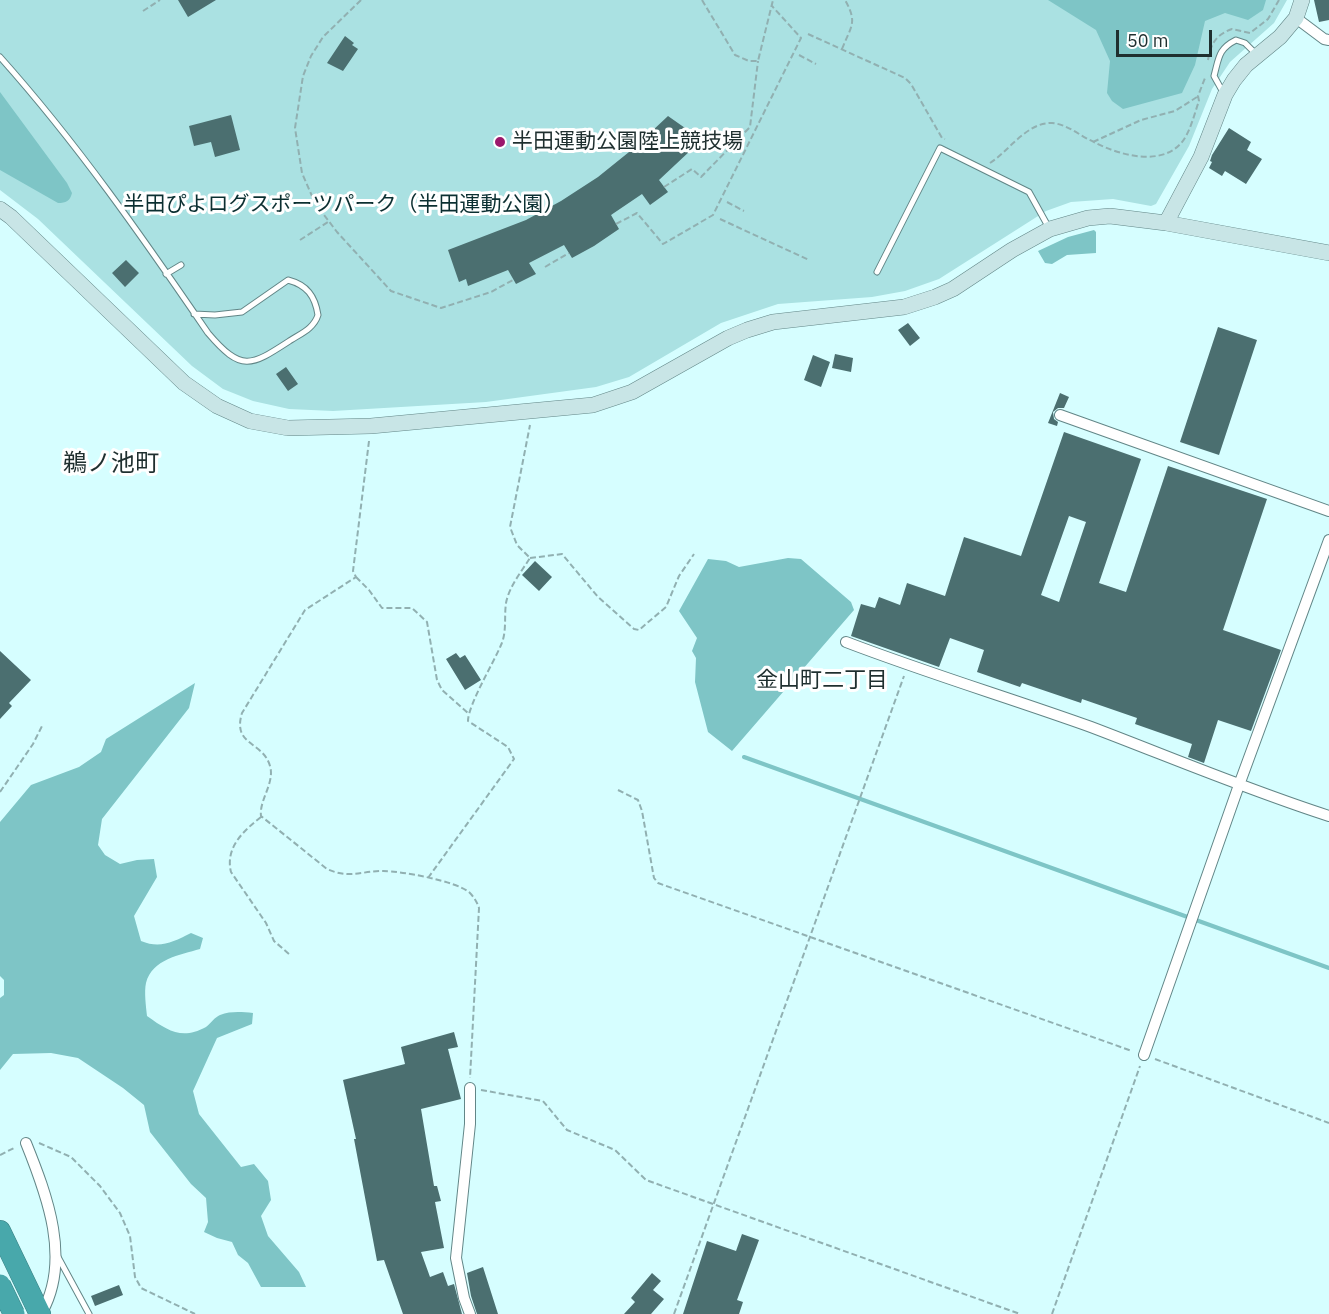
<!DOCTYPE html>
<meta charset="utf-8">
<style>
body{margin:0}
#map{position:relative;width:1329px;height:1314px;overflow:hidden;background:#d6feff;font-family:"IBM Plex Sans",sans-serif}
canvas{display:block}
.scale{position:absolute;left:1116px;top:30px;width:96px;height:27px;box-sizing:border-box;border:3px solid #1f2f2f;border-top:0;padding-left:8px;font-size:18px;line-height:21px;white-space:nowrap;color:#1f2f2f;-webkit-text-stroke:4px #fff;paint-order:stroke}
</style>
<div id="map">
<canvas width="1329" height="1314"></canvas>
<div class="scale">50 m</div>
</div>
<script>
const ctx = document.querySelector('canvas').getContext('2d');
ctx.lineJoin = 'round';
function fill(path, color) { ctx.fillStyle = color; ctx.fill(path, 'evenodd'); }
function stroke(path, color, width, dash) { ctx.strokeStyle = color; ctx.lineWidth = width; ctx.lineCap = dash ? 'butt' : 'round'; ctx.setLineDash(dash || []); ctx.stroke(path); }
function drawText(font, color, halo, rows, align = 'center') {
  ctx.font = font + ' "IBM Plex Sans","Noto Sans JP",sans-serif'; ctx.lineWidth = 6; ctx.setLineDash([]); ctx.textBaseline = 'middle'; ctx.strokeStyle = halo; ctx.fillStyle = color; for (const [text, x, y, turn = 0] of rows) {
    ctx.save(); ctx.translate(x, y); ctx.rotate((+turn || 0) * Math.PI / 180); ctx.textAlign = isNaN(turn) ? turn : align; if (halo) ctx.strokeText(text, 0, 0); ctx.fillText(text, 0, 0); ctx.restore();
  }
}
fill(new Path2D(`
 M0,0h1287l-13,23 -44,39 -18,27 -23,57 -33,58 -5,2 -38,-7 -42,3 -25,9 -107,68 -34,12 -33,6 -94,7 -57,19 -92,54 -33,10 -110,15 -153,9 -44,-2 -36,-8 -30,-12 -31,-23 -154,-147 -38,-29z`), '#aae1e2');
fill(new Path2D(`
 M1048,0h218l-3,10 -15,10 -23,-7 -20,8 -10,44 -13,28 -59,16 -11,-8 -5,-8 3,-32 -14,-31z
 M0,92l67,91 5,10c-2,8 -6,10 -14,10l-58,-33z
 M1094,230l2,2v21l-29,2 -15,9 -7,-1 -7,-12 30,-14z
 M788,558l13,1 50,43 3,8 -122,141 -24,-19 -13,-50 1,-24 -4,-7 5,-13 -18,-27 29,-52 18,2 13,6z
 M195,683l-6,25 -87,111 -4,26 7,10 15,9 17,-4 17,-1 3,18 -23,39 7,25c19,8 32,1 50,-8l12,5 -3,11c-20,6 -48,10 -54,34 -2,9 0,23 1,33 21,15 35,24 59,11 5,-4 9,-10 14,-12 11,-4 21,-3 33,-2l-1,11 -35,14 -24,53 6,23 42,53 13,-3 14,17 3,19 -10,16 7,20 31,36 7,15h-45l-13,-24 -10,-8 -6,-13 -15,-4 -13,-6 4,-10 -2,-24 -15,-14 -41,-52 -6,-27 -21,-17 -45,-30 -27,-5 -38,1 -13,16v-72l4,-3v-15l-4,-4v-154l31,-37 48,-18 22,-15 5,-13z`), '#7ec5c6');
stroke(new Path2D(`
 M744,757l585,211`), '#7ec5c6', 4);
fill(new Path2D(`
 M178,0h38l-28,17z
 M1314,0h15v20l-10,2z
 M345,36l9,7 -2,2 6,4 -15,22 -16,-8z
 M231,115l9,35 -25,7 -4,-15 -17,4 -5,-20z
 M668,116l27,19 -9,10 5,5 -32,30 9,12 -18,13 -8,-11 -31,21 8,14 -25,17 -22,12 -8,-13 -35,18 7,11 -20,10 -8,-14 -40,16 -2,-7 -7,3 -11,-32 78,-30 35,-19 37,-24 36,-29z
 M1229,128l22,14 -4,8 15,9 -16,25 -21,-13 -3,5 -13,-8 3,-6 -2,-1 2,-6z
 M126,260l13,13 -14,14 -13,-14z
 M908,323l12,15 -10,8 -12,-16z
 M1218,327l39,13 -38,115 -39,-13z
 M835,354l18,4 -2,14 -19,-4z
 M813,355l17,7 -9,25 -17,-7z
 M286,367l12,17 -10,7 -12,-17z
 M1060,393l9,4 -5,11h-6l-5,4 1,7 4,3 -1,4 -9,-3z
 M1064,432l77,27 -42,124 27,9 42,-126 99,33 -44,131 58,20 -30,81 -33,-11 -14,43 -16,-6 4,-13 -57,-20 2,-6 -55,-19 -1,4 -59,-20 -2,4 -43,-15 7,-22 -34,-12 -11,29 -88,-31 10,-32 14,4 4,-11 21,8 7,-22 38,13 19,-59 57,19zM1069,516l17,6 -27,80 -18,-7z
 M535,561l17,16 -13,14 -17,-16z
 M0,651l31,29 -22,23 3,3 -12,13z
 M456,653l4,5 5,-3 16,25 -16,10 -19,-31z
 M454,1032l4,15 -10,2 13,50 -40,10 13,77h3l4,15 -6,1 9,46 -23,4 9,25 13,-5 5,14 6,-2 8,30h-59l-19,-54 -7,1 -23,-122h2l-13,-59 62,-16 -4,-17z
 M742,1234l17,6 -22,60 6,2 -4,12h-56l24,-73 29,10z
 M483,1267l15,47h-21l-6,-18 -4,-23z
 M652,1273l9,8 -8,9 11,9 -13,15h-27l11,-12 -4,-4z
 M119,1285l4,10 -28,11 -4,-10z`), '#4b6f70');
const lane = new Path2D(`
 M0,57c77,86 143,181 208,276 34,40 43,33 83,7 11,-7 23,-12 27,-25 -3,-19 -11,-30 -30,-35l-46,32 -27,3 -21,-1
 M1224,94l-10,-18c5,-18 4,-27 22,-36l9,3 12,12
 M877,272l63,-124 89,44 20,36
 M166,274l15,-9
 M58,1257l31,57`);
const street = new Path2D(`
 M1296,18l28,21 5,1
 M1060,415l269,96
 M846,642c81,31 164,56 245,85 79,30 157,63 238,89
 M1144,1055l95,-270 90,-245
 M26,1143c21,52 46,118 15,171
 M470,1314l-6,-16 -8,-40 14,-134v-36`);
const secondary = new Path2D(`
 M0,209l11,8 173,166 33,23 33,15 38,7 83,-2 222,-21 39,-13 96,-54 19,-8 26,-8 131,-15 31,-10 18,-8 59,-39 38,-21 38,-11 22,-2 56,7 163,30
 M1166,223l35,-66 24,-62 9,-15 12,-15 34,-28 16,-19 6,-18`);
const highway = new Path2D(`
 M0,1231l40,83`);
stroke(lane, '#628687', 7);
stroke(street, '#628687', 12);
stroke(secondary, '#628687', 16);
stroke(highway, '#3a7e80', 22);
stroke(new Path2D(`
 M361,0l-38,37 -12,19 -8,20 -8,52 7,45 13,30 22,29 54,59 50,17 50,-16 22,-12
 M702,0l33,55 14,6h9l15,-61
 M143,11l17,-11
 M808,34l97,44 6,6 31,54 3,1
 M842,49c9,-23 16,-26 3,-49
 M799,55l17,9
 M1208,60c3,-17 8,-25 24,-31l18,4 18,-14 11,-19
 M1093,142l48,-22 34,-9 22,-14
 M990,163c19,-12 37,-41 62,-40 15,1 28,13 42,19 26,14 74,27 92,-6 6,-11 9,-24 13,-35l-1,-5 7,-18
 M664,187l28,-18 9,8 49,-50 8,-66
 M727,202l17,9
 M720,219l89,41
 M616,224l21,-11 26,31 50,-29 88,-177 -29,-32
 M300,240l28,-18
 M545,267l24,-14
 M369,441l-16,130 3,6 -51,33 -63,103c-10,33 21,28 28,53 5,17 -11,34 -9,50l66,53c22,10 34,2 56,2 19,0 72,10 86,21 5,5 8,10 10,16l-9,170
 M530,558l32,-4 36,43 36,32 5,1 27,-23 13,-31 15,-22
 M356,577l13,13 13,18h30l15,14 10,58 5,10 26,23
 M618,790l20,10 4,11 12,67 4,5 474,168
 M0,792l33,-48 9,-18
 M261,817c-18,14 -36,31 -30,55l35,51 8,18 15,13
 M428,878l86,-119 -6,-12 -40,-26c0,-16 26,-59 33,-76 6,-13 3,-28 5,-42 3,-16 15,-31 24,-45l-13,-13 -7,-18 20,-102
 M1155,1059l174,64
 M481,1090l62,11 24,29 48,20 31,30 374,134
 M39,1143l32,14 29,29 20,27 10,23 5,41 6,11 54,26
 M0,1155l16,-8
 M674,1314l230,-638
 M1052,1314l88,-248`), '#91b0b1', 2, [6, 3]);
stroke(lane, '#fff', 5);
stroke(street, '#fff', 10);
stroke(secondary, '#c8e5e6', 15);
stroke(highway, '#48a8ab', 21);
const highwayBridge = new Path2D(`
 M0,1285l14,29`);
stroke(highwayBridge, '#3a7e80', 22, []);
stroke(highwayBridge, '#48a8ab', 21);
for (const [x, y, r, color] of [
 [500,142,6,"#9b186c"]
]) { const dot = new Path2D(); dot.arc(x, y, r, 0, 2 * Math.PI); ctx.fillStyle = color; ctx.fill(dot); stroke(dot, '#fff', 2); }
drawText('21px', '#1f2f2f', '#fff', [
 ["半田運動公園陸上競技場",512,142]
], 'left');
drawText('21px', '#0b2f31', '#fff', [
 ["半田ぴよログスポーツパーク（半田運動公園）",344,205]
]);
drawText('22px', '#1f2f2f', '#fff', [
 ["金山町二丁目",822,681]
]);
drawText('24px', '#1f2f2f', '#fff', [
 ["鵜ノ池町",111,464]
]);
</script>
